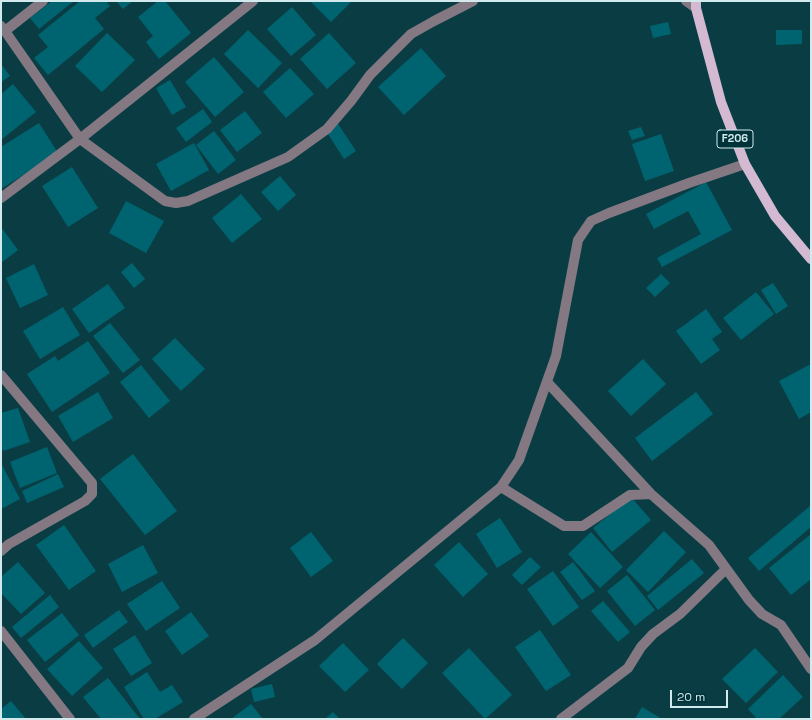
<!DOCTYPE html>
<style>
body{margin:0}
#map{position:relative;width:812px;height:720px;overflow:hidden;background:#0a3d43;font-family:"Space Grotesk",sans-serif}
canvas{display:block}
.frame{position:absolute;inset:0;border:2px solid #d2eaee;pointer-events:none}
.scale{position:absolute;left:670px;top:690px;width:58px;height:18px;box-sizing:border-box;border:2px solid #d2eaee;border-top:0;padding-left:5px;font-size:12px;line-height:14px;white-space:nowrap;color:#d2eaee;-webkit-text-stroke:3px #003239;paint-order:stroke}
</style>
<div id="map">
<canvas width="812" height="720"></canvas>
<div class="frame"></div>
<div class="scale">20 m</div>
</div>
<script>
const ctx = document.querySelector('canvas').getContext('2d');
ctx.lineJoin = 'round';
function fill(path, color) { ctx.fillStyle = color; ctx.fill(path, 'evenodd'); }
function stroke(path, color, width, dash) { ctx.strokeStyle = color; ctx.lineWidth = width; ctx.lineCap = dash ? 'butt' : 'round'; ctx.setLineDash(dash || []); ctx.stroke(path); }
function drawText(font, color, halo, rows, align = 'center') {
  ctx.font = font + ' "Space Grotesk",sans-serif'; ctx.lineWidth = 3; ctx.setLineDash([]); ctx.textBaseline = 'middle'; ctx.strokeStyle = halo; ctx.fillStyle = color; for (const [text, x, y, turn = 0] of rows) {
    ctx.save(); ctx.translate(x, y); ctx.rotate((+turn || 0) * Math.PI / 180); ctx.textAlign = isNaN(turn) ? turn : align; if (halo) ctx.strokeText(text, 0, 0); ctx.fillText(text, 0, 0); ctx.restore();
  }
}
fill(new Path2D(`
 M52,1h22l-35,28 -9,-11z
 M80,1h26l4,5 -15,12 9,11 -56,46 -14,-17 14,-11 -10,-12z
 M116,1h17l-10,8z
 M158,1h7l26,32 -32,26 -13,-17 7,-6 -15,-19z
 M310,1h42l-21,21z
 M292,7l24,28 -25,21 -24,-27z
 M668,22l3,12 -18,4 -3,-12z
 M248,30l34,33 -24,25 -34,-34z
 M776,30h26v14l-26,1z
 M107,33l28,27 -33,32 -27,-26z
 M329,33l27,30 -29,26 -27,-30z
 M421,48l25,28 -42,39 -26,-28z
 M214,57l30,35 -29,25 -30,-35z
 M1,64l9,12 -9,6z
 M290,68l24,26 -28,24 -23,-26z
 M170,80l16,27 -14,8 -16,-27z
 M13,84l23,28 -35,28v-46z
 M203,109l9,13 -26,20 -10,-14z
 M245,111l17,22 -25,19 -17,-22z
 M39,123l19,30 -57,36v-42z
 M338,124l18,27 -12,8 -18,-28z
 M641,127l4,9 -13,4 -4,-9z
 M214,131l22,29 -18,14 -22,-29z
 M661,134l13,37 -29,10 -13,-37z
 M194,143l15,27 -38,21 -15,-27z
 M72,167l26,41 -30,19 -26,-41z
 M280,176l16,19 -18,16 -17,-19z
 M706,182l26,48 -70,37 -5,-9 44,-24 -13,-23 -34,18 -8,-15z
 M241,194l21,25 -30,24 -20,-25z
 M126,201l38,20 -18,32 -37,-20z
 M1,227l17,23 -17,13z
 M132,263l13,16 -11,9 -13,-16z
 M34,264l14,31 -28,13 -14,-30z
 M661,274l9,9 -15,14 -9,-9z
 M773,283l15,23 -12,8 -15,-24z
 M108,284l17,24 -36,25 -17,-24z
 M756,292l18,22 -33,26 -18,-22z
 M63,307l17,28 -40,24 -17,-28z
 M706,309l16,23 -10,7 8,11 -19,14 -25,-33z
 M110,323l30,37 -17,13 -30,-37z
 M175,338l30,31 -24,22 -29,-32z
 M88,341l22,32 -58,39 -25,-38 28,-18 3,5z
 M643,359l23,25 -35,32 -23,-25z
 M811,364v48l-12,7 -20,-38z
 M141,365l29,36 -21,17 -29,-36z
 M98,392l15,26 -40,24 -15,-26z
 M696,392l17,22 -61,47 -17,-23z
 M18,408l12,34 -27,9 -2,-6v-32z
 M47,447l10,26 -37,15 -10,-26z
 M133,454l44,57 -32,24 -45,-56z
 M1,463l19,36 -19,10z
 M58,474l6,13 -37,16 -5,-12z
 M631,497l20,23 -39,32 -19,-24z
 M810,506l1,1v20l-52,44 -11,-13z
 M500,518l22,34 -25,16 -21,-34z
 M64,525l32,46 -27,19 -33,-45z
 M664,531l22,21 -38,40 -22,-22z
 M311,532l22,29 -22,16 -21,-29z
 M591,532l32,35 -23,21 -32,-34z
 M811,534v45l-20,16 -22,-27z
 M459,542l29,32 -25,23 -29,-32z
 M143,545l15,28 -36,19 -14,-28z
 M530,557l11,10 -19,18 -10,-10z
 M692,559l12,14 -46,37 -11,-14z
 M18,562l27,31 -24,21 -20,-21v-16z
 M573,562l22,29 -13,9 -22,-28z
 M553,571l26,36 -26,19 -26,-37z
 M627,575l28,35 -20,16 -28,-35z
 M162,581l18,27 -34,23 -19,-27z
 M50,595l9,12 -38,31 -9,-11z
 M603,601l27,31 -12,10 -27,-31z
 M119,610l9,12 -35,26 -9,-13z
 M191,612l18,24 -27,19 -17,-24z
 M62,613l17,22 -34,27 -18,-22z
 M540,630l31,45 -25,16 -31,-44z
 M135,635l17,28 -21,13 -18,-27z
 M403,638l25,25 -26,26 -25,-25z
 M79,641l24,27 -31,28 -25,-27z
 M343,643l26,27 -24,22 -26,-26z
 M469,648l43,47 -27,24 -43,-46z
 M755,648l23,24 -32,31 -24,-24z
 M147,672l13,20 12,-7 11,17 -28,17h-11l-20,-32z
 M783,675l20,22 -24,22h-22l-9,-10z
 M108,678l32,41h-39l-18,-22z
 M272,684l3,13 -21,5 -3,-13z
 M11,701l15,18h-25v-10z
 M251,704l12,15h-32z
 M642,707l20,12h-27z
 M333,712l7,7h-15z`), '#006470');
stroke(new Path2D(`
 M686,1l10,7
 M1,26l4,5 38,-30
 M5,31l75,108 85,62 11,2 12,-2 100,-44 39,-28 24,-28 19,-26 41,-41 23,-13 39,-20
 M1,198l79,-59 173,-138
 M1,375l91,108v11l-7,7 -76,43 -8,7
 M547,382l104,112
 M501,487l63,39h19l47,-31 21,-1 58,51 40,55 13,14 19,11 30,44
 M1,631l69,88
 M194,719l121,-79 186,-153 18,-27 37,-104 22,-116 13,-19 18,-8 80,-30 56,-19
 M561,719l67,-51 13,-21 12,-13 27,-20 46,-45`), '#847883', 10);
stroke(new Path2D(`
 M696,1v7l25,94 24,62 30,52 36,43`), '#d3b9d1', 10);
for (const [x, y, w] of [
 [735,139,36]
]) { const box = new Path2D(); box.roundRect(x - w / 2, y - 9, w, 18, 3); ctx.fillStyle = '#003239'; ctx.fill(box); stroke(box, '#d2eaee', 1); }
drawText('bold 11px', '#d2eaee', null, [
 ["F206",735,139]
]);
</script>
